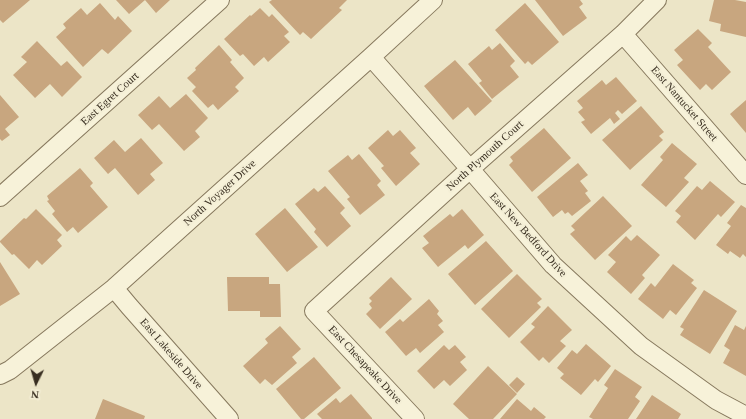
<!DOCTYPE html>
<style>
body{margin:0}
#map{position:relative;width:746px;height:419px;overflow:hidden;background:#ece5c7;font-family:Georgia,serif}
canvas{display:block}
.north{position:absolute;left:16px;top:363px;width:40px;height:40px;-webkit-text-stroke:3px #f4efd6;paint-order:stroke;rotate:185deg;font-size:11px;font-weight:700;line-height:16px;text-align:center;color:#382e20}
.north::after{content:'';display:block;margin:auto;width:14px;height:18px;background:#382e20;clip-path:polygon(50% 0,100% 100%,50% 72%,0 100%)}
</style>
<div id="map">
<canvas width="746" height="419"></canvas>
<div class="north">N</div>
</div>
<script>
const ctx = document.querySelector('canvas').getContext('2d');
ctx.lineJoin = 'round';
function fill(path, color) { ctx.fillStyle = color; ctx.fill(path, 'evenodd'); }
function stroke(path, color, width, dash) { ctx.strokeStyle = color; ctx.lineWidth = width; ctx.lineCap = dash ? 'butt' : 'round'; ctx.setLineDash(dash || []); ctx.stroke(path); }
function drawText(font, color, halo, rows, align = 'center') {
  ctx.font = font + ' Georgia,serif'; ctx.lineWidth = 4; ctx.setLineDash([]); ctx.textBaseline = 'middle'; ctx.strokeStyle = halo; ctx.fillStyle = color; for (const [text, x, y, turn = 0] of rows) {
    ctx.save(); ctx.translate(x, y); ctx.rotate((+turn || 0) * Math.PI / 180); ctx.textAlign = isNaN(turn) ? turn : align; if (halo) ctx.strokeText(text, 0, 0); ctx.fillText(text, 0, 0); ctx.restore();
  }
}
fill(new Path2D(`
 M0,0h30l-27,23 -3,-3z
 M116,0h54l-14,13 -11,-13 -16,14z
 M272,0h75l-8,8 3,2 -31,29 -8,-7 -3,3 -31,-33z
 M535,0h45l3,4 -4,3 8,11 -24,18z
 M714,0h21l11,2v35l-26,-6 1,-7 -12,-3z
 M100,3l15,17 3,-4 14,15 -24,23 -6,-5 -19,18 -27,-30 10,-9 -3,-4 18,-16 6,7z
 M525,3l34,39 -27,23 -4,-4 -3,3 -30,-34z
 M260,8l9,9 3,-3 17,18 -5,4 6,6 -22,20 -4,-5 -10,9 -11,-12 -3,2 -16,-17 26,-24 1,1z
 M698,29l14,14 -4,4 23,25 -19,18 -6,-6 -6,6 -23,-25 6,-5 -9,-10z
 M37,41l24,25 6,-5 15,16 -20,20 -12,-13 -15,14 -22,-23 14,-13 -6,-5z
 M500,43l15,18 -5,5 9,11 -27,22 -13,-16 3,-2 -14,-17 21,-18 3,4z
 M219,45l13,15 -2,2 14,16 -9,9 4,4 -21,19 -5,-6 -5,4 -16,-17 4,-4 -9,-9 9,-8 -1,-2z
 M455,60l37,41 -17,15 -7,-9 -15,13 -29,-34z
 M616,77l21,24 -15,13 -4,-4 -3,3 5,6 -6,5 -4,-6 -19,16 -10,-12 4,-2 -7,-8 5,-4 -6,-7 25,-21 4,5z
 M186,94l22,24 -13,13 5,6 -16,14 -25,-27 -7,6 -14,-15 21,-19 11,12z
 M0,95l19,22 -14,12 5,6 -8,6 -2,-2z
 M746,100v33l-16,-19z
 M641,106l23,26 -5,4 4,4 -33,30 -28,-30z
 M544,128l27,30 -39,34 -23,-27 4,-4 -3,-4z
 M388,130l5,6 7,-6 16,18 -6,5 10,11 -24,22 -15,-18 3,-2 -16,-18z
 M141,138l22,25 -13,11 5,6 -17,15 -23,-27 -7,6 -14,-16 20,-18 11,12z
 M672,143l25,21 -13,14 5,4 -23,25 -25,-22 22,-25 -3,-3z
 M359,154l22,27 -4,4 8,10 -25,20 -13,-16 3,-2 -22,-26 20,-16 4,5z
 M578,163l10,12 -8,6 8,10 -3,2 6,8 -19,15 -4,-4 -3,2 -3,-4 -9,7 -16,-20z
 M80,168l13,15 -3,3 18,21 -30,26 -5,-6 -6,5 -15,-18 3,-3 -8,-10 2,-1 -2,-4z
 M710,181l25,21 -14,15 -3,-3 -23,26 -19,-18 5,-6 -6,-5 22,-25 5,4z
 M325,186l20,22 -5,5 11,13 -24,21 -13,-15 2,-3 -21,-25 19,-16 4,4z
 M603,196l29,30 -37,34 -25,-26 5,-4 -4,-4z
 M741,205l5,3v49l-3,-3 -3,4 -10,-7 -2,3 -12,-9 15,-19 -4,-3z
 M285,208l33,39 -31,25 -32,-38z
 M36,209l26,26 -5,5 5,6 -20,19 -5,-5 -8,9 -15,-15 -2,1 -12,-13v-1l24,-23 2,1z
 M462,209l22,26 -16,14 -3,-4 -27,22 -16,-19 7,-5 -6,-7 27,-22 3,3z
 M637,235l23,20 -18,20 3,3 -14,16 -24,-22 9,-10 -8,-7 18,-19 5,5z
 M486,241l27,30 -38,34 -27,-31z
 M0,262l20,32 -20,12z
 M673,264l21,16 -3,3 6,5 -21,27 -6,-5 -7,9 -25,-20 13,-16 4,4z
 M517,274l25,25 -5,4 4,4 -32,31 -28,-29z
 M227,277h42v7h11l1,33h-21v-6h-32z
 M391,277l21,22 -32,30 -14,-15 6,-6 -3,-4 3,-3 -3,-3z
 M704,290l33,21 -27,43 -30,-19 4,-6 -4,-2z
 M429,299l10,12 -2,3 6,7 -5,4 6,7 -24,21 -4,-5 -10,8 -21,-24 15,-13 3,3z
 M548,306l24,24 -12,11 6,5 -17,17 -6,-6 -4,4 -19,-19 15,-15 -4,-3z
 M735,325l9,5 2,-4v50l-23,-13 7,-13 -6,-4z
 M280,326l21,23 -9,8 5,6 -25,22 -7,-6 -5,5 -17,-18 25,-23 -3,-4z
 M586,344l25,22 -13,16 -3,-3 -14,16 -21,-17 4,-4 -7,-6 15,-18 5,4z
 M444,345l5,5 6,-5 11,12 -6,5 7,8 -17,16 -6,-6 -10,9 -17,-18z
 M314,357l27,31 -37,31h-3l-25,-30z
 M488,366l29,28 -24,25h-24l-16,-15z
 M615,369l27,18 -7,10 5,4 -12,18h-35l-4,-2 19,-29 -4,-3z
 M517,377l8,7 -8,9 -8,-8z
 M351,394l21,24v1h-50l-5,-5 19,-16 4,5z
 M652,395l29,19 -3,5h-42z
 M103,399l42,17 -1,3h-49z
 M517,399l14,12 3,-4 12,10 -2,2h-44z`), '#c8a67f');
const minor = new Path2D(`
 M623,34l123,141
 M371,57l99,112 83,96 88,81 75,54 30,16
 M0,197l220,-197
 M114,288l15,18 100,113
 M0,375l10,-5 104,-82 257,-231 62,-57
 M415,419l-101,-108 156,-142 153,-135 34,-34`);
stroke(minor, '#86785d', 20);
stroke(minor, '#f7f2d9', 18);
drawText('11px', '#382e20', '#f4efd6', [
 ["East Egret Court",110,99,-42],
 ["East Nantucket Street",684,104,49],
 ["North Plymouth Court",485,156,-42],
 ["North Voyager Drive",220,193,-42],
 ["East New Bedford Drive",528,235,48],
 ["East Lakeside Drive",171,354,49],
 ["East Chesapeake Drive",365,365,47]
]);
</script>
